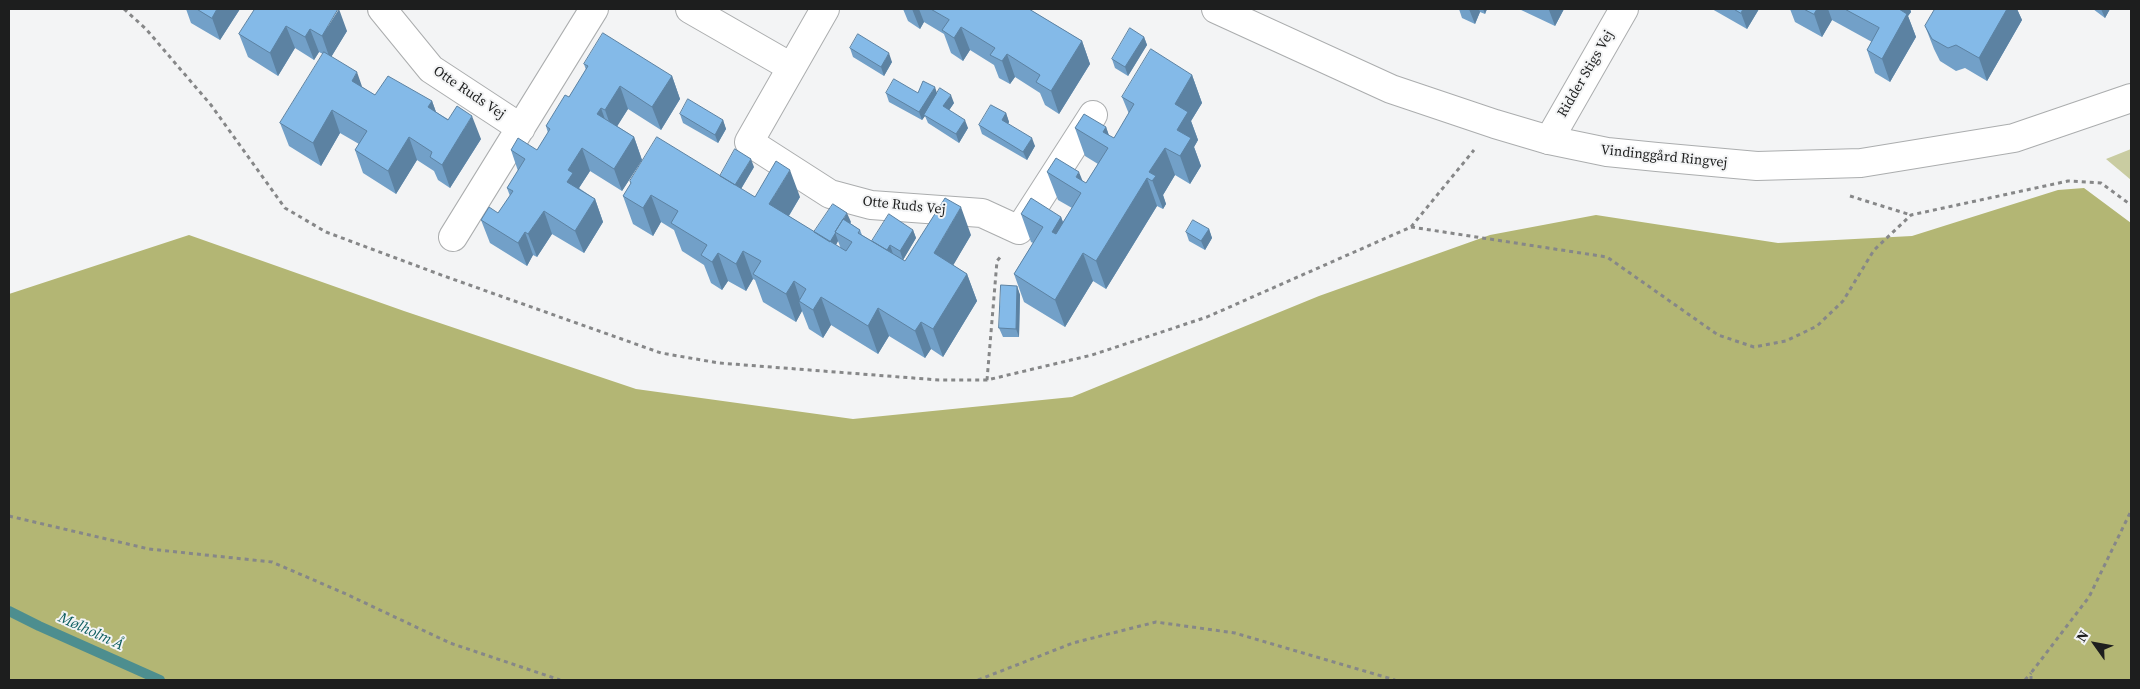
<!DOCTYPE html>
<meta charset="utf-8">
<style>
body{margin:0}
#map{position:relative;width:2140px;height:689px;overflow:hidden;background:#f3f4f5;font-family:"Source Serif 4",serif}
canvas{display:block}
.frame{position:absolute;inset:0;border:10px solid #1d1e1e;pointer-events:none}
.north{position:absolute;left:2070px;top:619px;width:50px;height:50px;-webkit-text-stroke:4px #f3f4f5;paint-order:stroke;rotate:302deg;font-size:14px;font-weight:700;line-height:20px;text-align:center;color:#1d1e1e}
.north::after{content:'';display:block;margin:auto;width:18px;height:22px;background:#1d1e1e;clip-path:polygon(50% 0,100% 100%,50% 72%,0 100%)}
</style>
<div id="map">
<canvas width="2140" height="689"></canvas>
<div class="frame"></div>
<div class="north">N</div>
</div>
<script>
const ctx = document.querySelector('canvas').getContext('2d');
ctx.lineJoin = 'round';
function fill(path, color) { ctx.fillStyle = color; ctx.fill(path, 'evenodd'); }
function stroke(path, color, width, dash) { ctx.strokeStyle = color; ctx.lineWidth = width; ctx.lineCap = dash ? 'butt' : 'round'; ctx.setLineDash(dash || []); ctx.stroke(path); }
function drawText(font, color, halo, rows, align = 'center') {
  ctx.font = font + ' "Source Serif 4",serif'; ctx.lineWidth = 4; ctx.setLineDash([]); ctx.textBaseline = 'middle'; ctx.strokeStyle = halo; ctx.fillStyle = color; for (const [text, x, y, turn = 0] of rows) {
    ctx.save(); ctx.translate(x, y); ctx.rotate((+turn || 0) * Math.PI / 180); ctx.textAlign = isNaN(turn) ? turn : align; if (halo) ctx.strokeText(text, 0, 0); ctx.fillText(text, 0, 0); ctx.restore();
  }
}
fill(new Path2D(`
 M2131,149v31l-25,-21z`), '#c9cca1');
fill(new Path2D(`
 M2084,188l47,35v457h-2122v-386l180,-59 215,76 232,78 217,30 219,-22 247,-101 171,-61 106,-20 182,28 134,-7 146,-46z`), '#b3b674');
stroke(new Path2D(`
 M9,611l30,15 121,54`), '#4d8e8f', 10);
const minor = new Path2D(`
 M382,9l49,60 90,59
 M690,9l101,58
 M825,9l-76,133 81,52 41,11 111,8 37,17 74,-115
 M1549,140l75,-131
 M453,237l141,-228`);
const tertiary = new Path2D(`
 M1216,9l175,80 104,35 54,16 58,12 50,5 100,9 104,-3 153,-25 117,-40`);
stroke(minor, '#abadae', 30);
stroke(tertiary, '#abadae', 30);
stroke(new Path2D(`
 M124,9l22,20 65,76 74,103 41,24 118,44 217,77 58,10 220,17h48l105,-25 115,-38 204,-90 63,-77
 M1850,196l61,19
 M1411,227l196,30 111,78 36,12 32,-6 31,-15 26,-25 31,-51 37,-35 157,-34 33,2 30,22
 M987,380l10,-119 5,-6
 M9,516l140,33 123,13 74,32 104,49 110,37
 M978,680l95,-37 83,-21 79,11 160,47
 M2025,680l6,-7
 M2031,680v-7l58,-76 42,-86`), '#868788', 3, [4, 4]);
stroke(minor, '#fff', 28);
stroke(tertiary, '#fff', 28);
fill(new Path2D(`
 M186,9h54l-20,31 -29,-17z
 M255,9l92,22 -16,26 31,30 13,8 57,6 4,11 45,27 -31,49 -12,-8 -4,-9 -17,-11 -21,34 -33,-21 -8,-23 4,-6 -19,-11 -19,33 -32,-20 -9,-23 43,-69 -4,-2 -5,8 -19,-12 -17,28 -30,-19 -9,-23z
 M903,9h126l53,32 8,23 -31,50 -14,-9 -5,-12 -25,-16 -5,7 -11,-6 -5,-13 -24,-15 -7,11 -12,-8 -7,-19 -20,-12 -4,7 -12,-8z
 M1459,9h28l-2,5 -5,-2 -5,12 -13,-6z
 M1519,9h45l-9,17z
 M1712,9h47l-12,20z
 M1790,9h120l1,3 -3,4 8,21 -26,45 -15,-9 -8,-23 5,-8 -40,-22 -10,17 -27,-15z
 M1935,9h82l5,11 -35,61 -22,-13 -9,3 -16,-10 -6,-12 -9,-23z
 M2093,9h17l-5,9z
 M1144,37l3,8 -19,31 -13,-8 -3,-9z
 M850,48l42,14 -8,14 -31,-19z
 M584,64l88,12 8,23 -19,31 -33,-21 -11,17 17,11 8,23 -20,31 -32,-20 -11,17 16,11 8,23 -19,31 -32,-19 -15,23 -4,-2 -6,11 -37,-23 -9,-23 17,-7 12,-17 -3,-8 11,-17 -7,-21h26l11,-17 -2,-7 23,-29 17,-27z
 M1192,75l10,28 -11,18 7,19 -4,7 7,19 -11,18 -15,-9 -12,20 3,9 -3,5 -6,-3 -51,83 -13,-8 -28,46 -41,-25 -10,-28 19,-31 -2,-1 -10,-28 40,3 2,5 9,-14 -14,-8 -11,-28 36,10 3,1 12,-19 -13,-8 -10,-28 31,-1 3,9 5,2 15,-24 -7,-17z
 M886,93h51l17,10 -5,7 19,18 -9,15 -31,-20 -3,-7 -3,4 -33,-18z
 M1006,113l3,9 -1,2 27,22 -8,14 -45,-26 -3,-9z
 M680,114l43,6 3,9 -8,14 -35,-20z
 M754,167l-13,22 14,8h45l-11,19 25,16 37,-10 -1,1 10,7 2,5 10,6 41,-11 3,8 -13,22 2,1 66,-26 -18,30 14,9 10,27 -34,56 -12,-8 -6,9 -36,-22 -11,18 -47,-29 -8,13 -14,-9 -7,-18 -6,11 -33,-20 -8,-22 -2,-1 -7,12 -18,-10 -6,9 -11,-7 -7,-18 -22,-14 -8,-21 -13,-8 -8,14 -20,-12 -10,-28 8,-12 -1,-3 90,-5zM838,241l3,8 -5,-4z
 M1209,229l3,9 -7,12 -16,-9 -3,-9z
 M1017,286l3,9 -1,42h-16l-4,-9z`), '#72a0c8');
fill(new Path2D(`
 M217,9h23l-20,31 -8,-22z
 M339,9l8,22 -17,28 -8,-23z
 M912,9h7l5,13 -4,7z
 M1469,9h10l1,3 -5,12z
 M1483,9h4l-2,5z
 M1550,9h14l-9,17 -6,-16z
 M1743,9h16l-12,20 -6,-16z
 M1817,9h11l4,11 -10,17 -8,-23z
 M1894,9h16l1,3 -3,4 8,21 -26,45 -8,-23z
 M2007,9h10l5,11 -35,61 -8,-23z
 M2101,9h9l-5,9z
 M286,26l9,22 -17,28 -8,-23z
 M961,27l9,23 -7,11 -9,-23z
 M310,29l9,23 -5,8 -9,-23z
 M1144,37l3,8 -19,31 -3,-9z
 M1082,41l8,23 -31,50 -8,-23z
 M889,53l3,9 -8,14 -3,-9z
 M1007,54l8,23 -5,7 -8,-23z
 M357,72l8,23 -13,-14z
 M1192,75l10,28 -11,18 7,19 -4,7 7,19 -11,18 -10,-28 -5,-52z
 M672,76l8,23 -19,31 -9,-23z
 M620,86l8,23 -15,24 -8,-23z
 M935,87l3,9 -14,19 1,1 -3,4 -3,-8z
 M951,95l3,8 -8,12 -3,-9z
 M432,101l8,22 -12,-16z
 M601,108l8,23 -12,-17z
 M332,110l8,23 -19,33 -8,-23z
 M1006,113l3,9 -4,7 -3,-9z
 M472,116l9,23 -31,49 -8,-23z
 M723,120l3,9 -8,14 -3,-8z
 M965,120l3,8 -9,15 -3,-9z
 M1106,127l10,28 -13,-23z
 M409,137l8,23 -21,34 -8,-23z
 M634,137l8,23 -20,31 -8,-22z
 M1032,138l3,8 -8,14 -4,-8z
 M582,148l8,23 -11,17 3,8 -15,-14 1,-12z
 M1165,148l10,27 -12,20 3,9 -3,5 -14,-37z
 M751,159l3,8 -19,32 -3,-9z
 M790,170l10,27 -21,35 -10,-28z
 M1079,172l11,27 -14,-22z
 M1147,178l10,28 -51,83 -10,-28z
 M651,195l10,27 -8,14 -10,-28z
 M595,199l8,23 -19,31 -9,-22z
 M961,207l10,28 -27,46 -10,-28z
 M544,211l8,23 -15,23 -9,-23z
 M847,213l4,9 -9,14 -6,-4z
 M1061,217l10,27 -19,-12z
 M1209,229l3,9 -7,12 -4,-9z
 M913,230l3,8 -13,22 -3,-9z
 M525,232l8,23 -6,11 -9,-23z
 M835,232l3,9 -9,16 -4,-9z
 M890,245l3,9h-9z
 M743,251l10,28 -7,12 -10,-27z
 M718,253l10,28 -6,9 -10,-28z
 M1083,253l10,28 -28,46 -10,-27z
 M967,274l10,27 -34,56 -10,-28z
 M794,281l7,22 -2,-2 3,10 -6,11 -10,-28z
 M1017,286l3,9 -1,42 -3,-8z
 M821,297l10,28 -8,13 -10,-28z
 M878,308l11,28 -11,18 -10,-28z
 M921,322l10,27 -6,9 -10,-27z`), '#5c82a2');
const building = new Path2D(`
 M197,9h20l-5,9z
 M255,9h83l-16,27 -12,-7 -5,8 -19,-11 -16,27 -31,-19z
 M931,9h98l53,32 -31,50 -15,-9 4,-7 -33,-21 -5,7 -12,-6 5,-7 -34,-21 -7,11 -12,-8 7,-10z
 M1734,9h9l-2,4z
 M1804,9h13l-3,5z
 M1845,9h54l8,5 -25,45 -15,-9 12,-22z
 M1935,9h72l-28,49 -23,-13 -8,3 -16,-9 -7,-13z
 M1130,28l14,9 -19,30 -13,-8z
 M603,33l69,43 -20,31 -32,-21 -15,24 -4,-2 -4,6 37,23 -20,32 -32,-21 -14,22 5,3 -6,9 28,17 -20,32 -31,-20 -16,23 -3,-2 -7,11 -37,-23 8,-13 9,6 15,-22 -6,-3 18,-29 -14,-9 7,-12 19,12 13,-21 -4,-3 19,-31 4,2 19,-31 -4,-2z
 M858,34l31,19 -8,14 -31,-19z
 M1151,49l41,26 -17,29 13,8 -11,18 14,8 -11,18 -15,-8 -16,24 7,4 -4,5 -5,-3 -51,83 -13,-8 -28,47 -41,-26 29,-47 -22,-13 10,-16 30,19 -9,15 4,2 25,-41 -34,-21 9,-14 23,14 -3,5 10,6 22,-35 -33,-20 9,-14 22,13 -3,5 11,6 20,-34 -12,-7z
 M324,52l33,20 -5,9 23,14 13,-19 44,25 -4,6 20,13 9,-14 15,10 -30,49 -12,-8 2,-5 -23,-15 -21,34 -33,-21 12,-19 -35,-21 -19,33 -33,-20z
 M894,79l24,14 5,-12 12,6 -16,25 -33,-19z
 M940,88l11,7 -8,11 22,14 -9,14 -32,-19z
 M688,99l35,21 -8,15 -35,-21z
 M991,105l15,8 -4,7 30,18 -9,14 -44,-27z
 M657,137l98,60 21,-36 14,9 -21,34 77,47 6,-9 -17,-10 8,-13 17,11 -2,3 47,28 40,-63 16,9 -27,46 33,21 -34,55 -12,-7 -6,9 -37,-23 -10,18 -47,-29 -8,13 -14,-9 7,-12 -12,-8 -8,13 -33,-20 8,-13 -18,-10 -7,13 -18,-11 -6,9 -11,-7 6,-10 -36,-22 7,-12 -27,-16 -8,13 -20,-12 8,-13 -1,-2z
 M735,149l16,10 -16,26 -15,-9z
 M833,204l14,9 -12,19h1l-6,10 -16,-10z
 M889,214l24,16 -13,21 -10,-6 -3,5 -15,-9z
 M1193,220l16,9 -8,12 -15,-9z
 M1001,285l16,1 -1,43 -17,-1z`);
fill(building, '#84bae8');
stroke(building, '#5c82a2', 1);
drawText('14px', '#1d1e1e', '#f3f4f5', [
 ["Ridder Stigs Vej",1586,74,-60],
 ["Otte Ruds Vej",469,93,34],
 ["Vindinggård Ringvej",1664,157,6],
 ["Otte Ruds Vej",904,206,6]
]);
drawText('italic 15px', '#105f61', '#f3f4f5', [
 ["Mølholm Å",91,632,25]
]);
</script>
